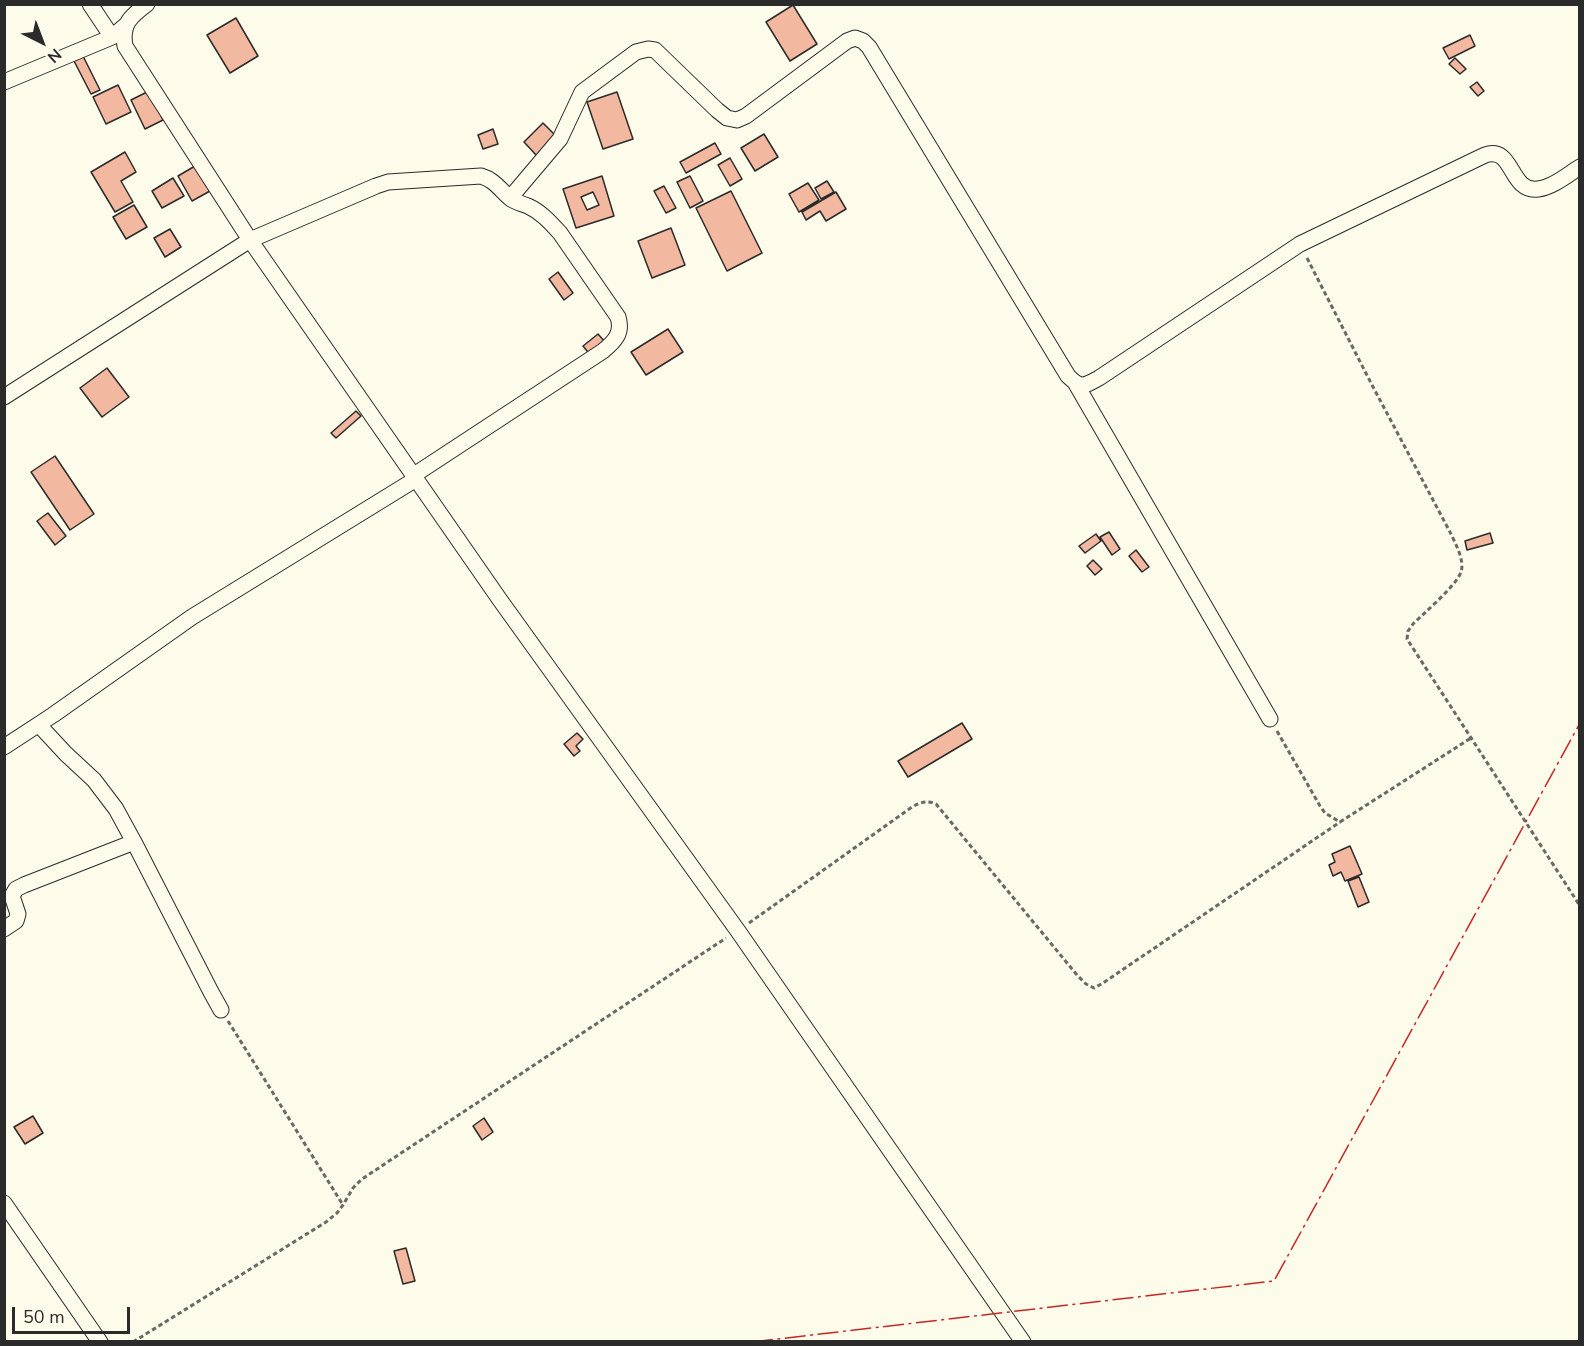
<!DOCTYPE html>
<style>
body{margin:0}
#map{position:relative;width:1584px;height:1346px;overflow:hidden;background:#fdfbea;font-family:"Nunito Sans",sans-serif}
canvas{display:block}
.frame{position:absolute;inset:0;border:6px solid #2b2b2b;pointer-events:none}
.north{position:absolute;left:12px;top:12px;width:60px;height:60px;-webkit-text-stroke:4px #fdfbea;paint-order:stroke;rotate:138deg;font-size:16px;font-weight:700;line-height:24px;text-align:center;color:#2b2b2b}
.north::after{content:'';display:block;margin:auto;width:21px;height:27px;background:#2b2b2b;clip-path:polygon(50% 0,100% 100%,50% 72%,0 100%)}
.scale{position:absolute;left:12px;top:1307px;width:118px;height:27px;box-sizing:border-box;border:3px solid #2b2b2b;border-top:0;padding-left:8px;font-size:18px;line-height:21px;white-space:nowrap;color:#2b2b2b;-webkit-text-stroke:4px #fdfbea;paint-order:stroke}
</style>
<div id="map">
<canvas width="1584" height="1346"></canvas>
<div class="frame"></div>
<div class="north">N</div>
<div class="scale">50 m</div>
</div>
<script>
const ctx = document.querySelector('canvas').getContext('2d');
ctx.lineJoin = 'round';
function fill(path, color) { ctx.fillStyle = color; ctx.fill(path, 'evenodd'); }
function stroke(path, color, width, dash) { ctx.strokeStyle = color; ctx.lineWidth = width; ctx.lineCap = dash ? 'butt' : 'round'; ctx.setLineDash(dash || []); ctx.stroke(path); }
const building = new Path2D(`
 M793,5l24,39 -27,17 -24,-39z
 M236,18l22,38 -28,17 -23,-38z
 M1470,35l5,11 -26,13 -6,-11z
 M83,56l17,34 -9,4 -17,-33z
 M1455,58l11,11 -6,5 -11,-10z
 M1477,82l7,9 -6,5 -8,-9z
 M118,85l13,27 -25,12 -13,-27z
 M149,91l14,29 -18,9 -14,-29z
 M617,92l16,47 -30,10 -16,-47z
 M543,123l14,14 -20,19 -13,-14z
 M493,129l5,15 -15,5 -5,-14z
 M764,134l14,23 -23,14 -14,-23z
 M715,143l6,11 -35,19 -6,-11z
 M125,152l11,20 -15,9 12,21 -18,10 -24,-40z
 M730,158l12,21 -12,7 -12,-21z
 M195,166l15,25 -18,10 -14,-25z
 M602,176l12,40 -38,12 -13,-39zM593,192l6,13 -12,5 -6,-13z
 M690,176l13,25 -13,7 -13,-26z
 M173,178l11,18 -22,12 -10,-17z
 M827,181l7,11 -13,7 -6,-11z
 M808,183l11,17 -20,12 -10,-18z
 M664,186l12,22 -10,5 -12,-22z
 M731,191l31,62 -35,18 -31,-63z
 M836,192l10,17 -20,12 -6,-10 -14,9 -4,-8z
 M134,205l13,22 -21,12 -13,-22z
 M671,228l14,37 -33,13 -14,-37z
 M170,229l11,18 -16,10 -11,-19z
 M558,272l15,21 -9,7 -15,-21z
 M668,329l15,23 -37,23 -15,-23z
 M598,334l8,9 -15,13 -8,-10z
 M107,368l22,29 -27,20 -22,-29z
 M356,411l5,5 -25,22 -5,-5z
 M55,456l39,58 -24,16 -39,-58z
 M48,513l18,23 -11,9 -18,-24z
 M1109,532l11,17 -8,6 -12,-18z
 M1490,533l3,10 -26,7 -2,-9z
 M1096,534l5,7 -16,12 -6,-7z
 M1136,550l13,17 -7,5 -13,-16z
 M1093,560l9,9 -7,6 -8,-9z
 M962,723l10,16 -64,38 -10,-16z
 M577,733l6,6 -7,7 4,5 -6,5 -10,-12z
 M1350,846l12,28 -17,7 -4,-9 -8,4 -4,-11 6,-3 -3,-8z
 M1359,877l10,25 -11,5 -10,-26z
 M33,1116l10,17 -18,11 -11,-17z
 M484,1118l9,14 -11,8 -9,-14z
 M406,1248l9,33 -12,3 -9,-33z`);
fill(building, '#f2b8a0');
stroke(building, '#2b2b2b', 1.5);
const minor = new Path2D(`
 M90,4l22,33
 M147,4c-16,12 -26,20 -22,42l125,194 250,360 238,331 285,411
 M4,82l108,-45 14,-12
 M510,198l50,-59 22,-47 54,-40 12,-3 7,1 62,60 10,8 10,2 9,-4 101,-75 8,-3 8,3 6,6 199,329c13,13 16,10 31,2l201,-134 185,-89c29,-10 24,38 53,34 15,-2 29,-14 42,-22
 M1076,384l194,335
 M4,397l246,-157 126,-54 12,-4 93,-6c14,4 19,14 30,23 5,3 11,5 17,7 13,6 22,16 32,27l58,84c5,16 -3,24 -15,34l-189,124
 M39,725l27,29 28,26 22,29 18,33 77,150 10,18
 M4,747l49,-32 139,-98 224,-138
 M4,929l12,-8 2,-7 -6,-18 4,-7 8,-4 110,-43
 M4,1203l96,139`);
stroke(minor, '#2b2b2b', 17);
stroke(new Path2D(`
 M1307,258l65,127 78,147c5,11 15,28 11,40 -5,14 -37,41 -48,52l-5,7 -1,8 173,267
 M1277,731l43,75 5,7 15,9 131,-84
 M749,923l163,-116c9,-5 15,-7 24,-3l141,171 9,9 8,4 9,-5 237,-161
 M228,1021l115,184
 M133,1342l193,-120 11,-9 6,-8 10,-17 9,-9 364,-241`), '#6a6964', 3, [4.5, 3]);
stroke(minor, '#fdfbea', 15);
stroke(new Path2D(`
 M752,1342l522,-61 306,-558`), '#c62828', 1.5, [21, 4.5, 3, 4.5]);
</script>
